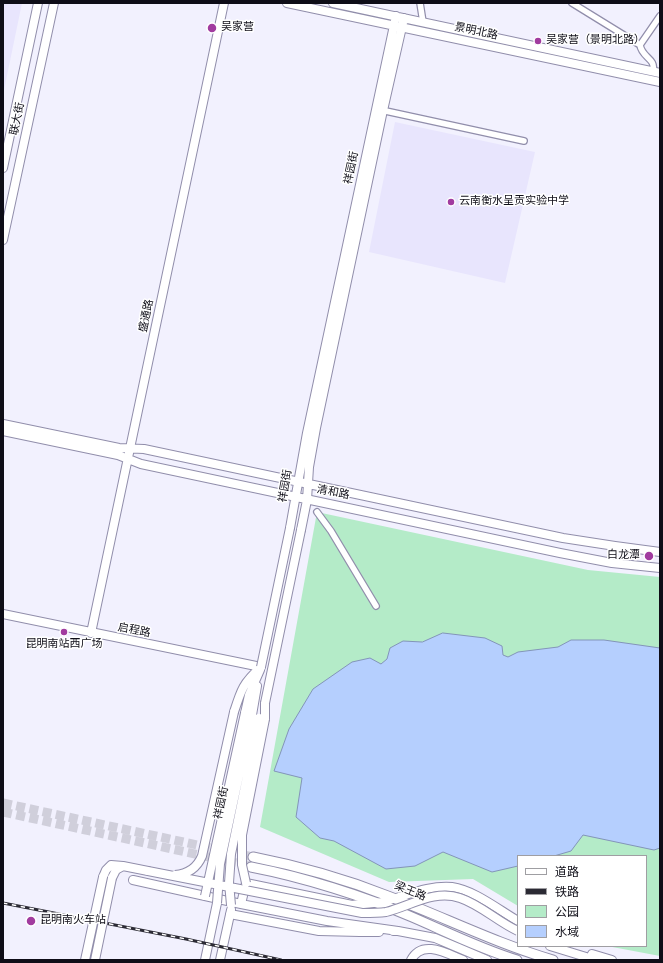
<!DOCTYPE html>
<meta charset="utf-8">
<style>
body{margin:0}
#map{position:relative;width:663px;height:963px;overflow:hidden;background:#f2f1fe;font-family:"Source Sans 3","Noto Sans SC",sans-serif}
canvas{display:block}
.frame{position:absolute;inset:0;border:4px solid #0e0d17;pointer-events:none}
.legend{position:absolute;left:517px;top:855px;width:130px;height:92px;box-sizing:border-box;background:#fff;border:1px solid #9f9ea2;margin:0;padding:5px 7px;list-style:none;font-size:12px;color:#0e0d17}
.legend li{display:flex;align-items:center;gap:8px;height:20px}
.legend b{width:20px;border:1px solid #9f9ea2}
</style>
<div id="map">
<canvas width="663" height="963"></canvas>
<div class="frame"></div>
<ul class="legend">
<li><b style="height:5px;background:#fff"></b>道路</li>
<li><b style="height:5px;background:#2b2a34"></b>铁路</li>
<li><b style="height:11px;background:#b4ebc8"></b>公园</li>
<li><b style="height:11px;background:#b5cffe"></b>水域</li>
</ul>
</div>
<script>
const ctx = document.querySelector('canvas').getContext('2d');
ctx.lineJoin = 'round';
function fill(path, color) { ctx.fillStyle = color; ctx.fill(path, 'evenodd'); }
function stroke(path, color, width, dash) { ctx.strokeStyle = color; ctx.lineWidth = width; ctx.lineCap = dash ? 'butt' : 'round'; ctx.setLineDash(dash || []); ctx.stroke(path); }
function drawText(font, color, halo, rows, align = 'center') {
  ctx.font = font + ' "Source Sans 3","Noto Sans SC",sans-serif'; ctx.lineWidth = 3; ctx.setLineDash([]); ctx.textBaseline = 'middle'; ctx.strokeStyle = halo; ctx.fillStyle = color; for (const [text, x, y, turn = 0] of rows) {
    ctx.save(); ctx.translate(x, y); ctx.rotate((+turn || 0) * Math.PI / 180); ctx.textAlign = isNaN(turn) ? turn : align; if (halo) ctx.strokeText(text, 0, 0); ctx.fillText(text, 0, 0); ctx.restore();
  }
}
fill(new Path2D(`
 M3,3h19l-19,92z
 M395,122l140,30 -30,131 -136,-31z`), '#e8e5fd');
fill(new Path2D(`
 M317,512l271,58 72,7v379l-53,-10h39v-90h-128v50l-45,-27 -84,3 -129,-55z`), '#b4ebc8');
const water = new Path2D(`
 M443,633l42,5 17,8 1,9 5,2 10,-5 40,-5 13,-7h33l56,8v200l-6,2 -71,-15 -12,16 -17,5h-36v10l-26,6 -49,-20 -28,14 -29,3 -52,-28 -14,-3 -24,-21 6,-39 -28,-7 15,-42 24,-40 39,-27 18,-4 11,6 6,-5 3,-11 13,-7 19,1z`);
fill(water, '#b5cffe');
stroke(water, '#8395b9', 1);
stroke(new Path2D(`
 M3,803l250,54
 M3,812l247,54`), '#d0cfdb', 9, [9, 4.5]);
const street = new Path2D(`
 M420,3l3,19
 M572,3l68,42
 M653,71c3,-13 -11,-13 -13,-26l20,-29
 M381,110l143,31
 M317,512l14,19 45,75`);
const secondary = new Path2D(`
 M287,3l373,79
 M333,3l327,70
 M3,168l35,-165
 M3,240l51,-237
 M3,424l116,24 25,1 419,89 52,8 45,6
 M3,431l115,24 23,9 419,89 52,10 48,5
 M290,528l17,-95 89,-417
 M301,530l6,-30 2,-33 7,-39 66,-313 22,-97
 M3,614l258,53
 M91,633l133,-630
 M265,703v16
 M234,712c7,-22 9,-29 27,-45
 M245,713l4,-18 11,-25
 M252,715l5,-29
 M103,877l3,-7 5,-5 12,1
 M112,878l4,-8 7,-4 25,5
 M133,880l108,24 86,17 71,10
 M241,904l5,-21 106,22c11,-1 23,-1 34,-4 22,-6 43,-16 66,-14 22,3 47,23 66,34
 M230,914l89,17 41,1h19
 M393,931h5l37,7 52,22
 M550,946l46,14
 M592,954l20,6
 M205,960l12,-57
 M220,960l11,-50
 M411,960c11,-21 35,-7 52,0`);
const primary = new Path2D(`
 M253,857c46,9 92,22 135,39 56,21 107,47 165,64
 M251,867c52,10 113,29 161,50 35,15 69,32 105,43`);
stroke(street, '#918eab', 8);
stroke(secondary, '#918eab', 10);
stroke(primary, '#918eab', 11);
stroke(street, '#fff', 5.5);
stroke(secondary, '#fff', 8);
stroke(primary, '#fff', 9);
const rail = new Path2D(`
 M3,903l183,36 95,21`);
stroke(rail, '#2b2a34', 3);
stroke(rail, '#fff', 1.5, [4.5]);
const secondaryBridge = new Path2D(`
 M261,667l29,-139
 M265,703l36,-173
 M148,871l214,42c8,0 16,0 24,-1 24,-6 49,-23 74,-14 21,7 38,24 58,33
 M175,875c13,-1 22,-7 27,-19l32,-144
 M246,883l-4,-18v-30l23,-116
 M205,896l40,-183
 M217,903l3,-39 32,-149
 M231,905l-2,-22 2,-29 28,-136
 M85,960l18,-83
 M95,960l17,-82`);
stroke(secondaryBridge, '#918eab', 10, []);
stroke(secondaryBridge, '#fff', 8);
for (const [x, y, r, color] of [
 [212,28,5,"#a13b9f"],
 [538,41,4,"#a13b9f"],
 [451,202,4,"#a13b9f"],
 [649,556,5,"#a13b9f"],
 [64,632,4,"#a13b9f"],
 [31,921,5,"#a13b9f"]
]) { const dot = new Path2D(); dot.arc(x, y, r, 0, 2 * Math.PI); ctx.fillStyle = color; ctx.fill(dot); stroke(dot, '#fff', 1.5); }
drawText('11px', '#0e0d17', '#fff', [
 ["吴家营",221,28],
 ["吴家营（景明北路）",546,41],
 ["云南衡水呈贡实验中学",459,202],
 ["白龙潭",640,556,"right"],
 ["昆明南站西广场",64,645,"center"],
 ["昆明南火车站",40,921]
], 'left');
drawText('11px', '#0e0d17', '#fff', [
 ["景明北路",476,32,12],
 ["联大街",18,119,-78],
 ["祥园街",352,168,-78],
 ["盛通路",147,316,-78],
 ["祥园街",286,486,-80],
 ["清和路",333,493,11],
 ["启程路",134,631,11],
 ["祥园街",222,803,-78],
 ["梁王路",410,892,22]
]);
</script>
